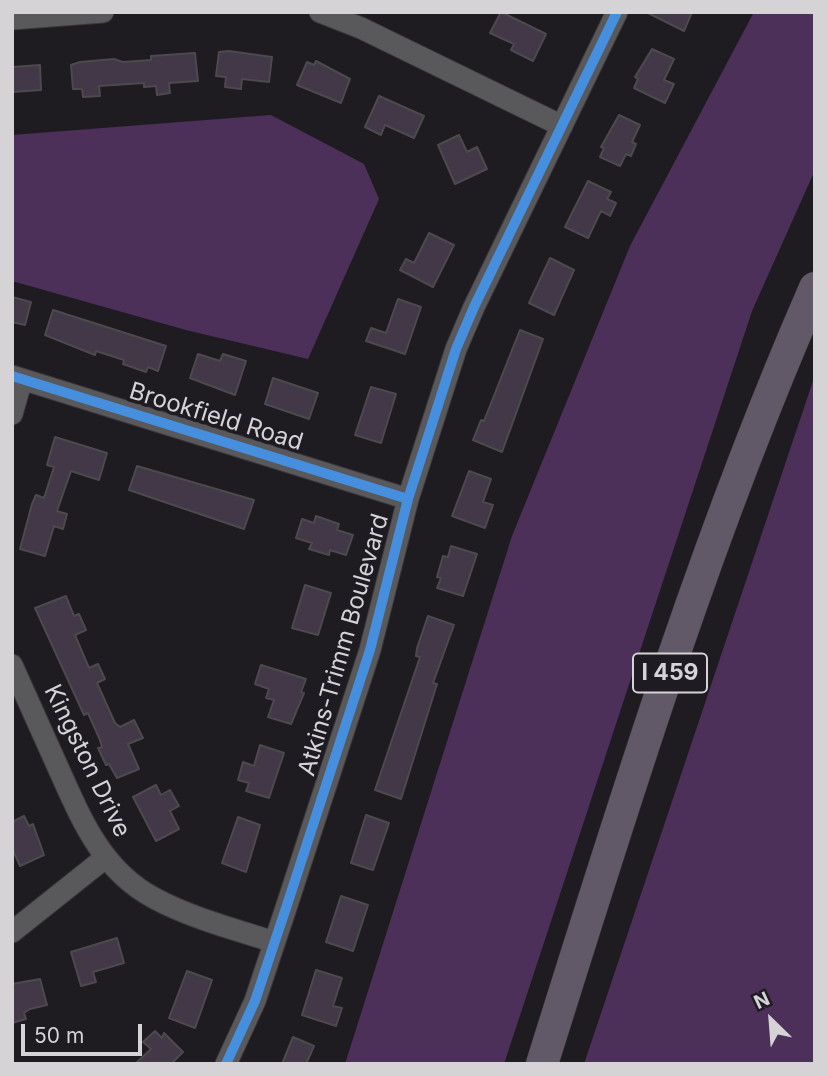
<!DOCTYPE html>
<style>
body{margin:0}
#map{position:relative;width:827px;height:1076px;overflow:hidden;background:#1f1c21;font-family:Inter,sans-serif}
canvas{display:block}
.frame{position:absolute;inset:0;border:14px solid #d6d3d7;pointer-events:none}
.north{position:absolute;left:736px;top:985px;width:70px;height:70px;-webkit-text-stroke:5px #1f1b22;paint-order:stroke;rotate:335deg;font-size:19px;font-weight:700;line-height:28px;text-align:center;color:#d6d3d7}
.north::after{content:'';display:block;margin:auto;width:24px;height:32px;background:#d6d3d7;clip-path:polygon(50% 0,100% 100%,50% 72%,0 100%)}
.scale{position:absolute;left:21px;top:1024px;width:121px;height:32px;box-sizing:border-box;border:4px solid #d6d3d7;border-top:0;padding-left:9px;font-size:21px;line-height:24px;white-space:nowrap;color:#d6d3d7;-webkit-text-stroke:5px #1f1b22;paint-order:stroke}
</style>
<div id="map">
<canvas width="827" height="1076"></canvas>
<div class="frame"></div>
<div class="north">N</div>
<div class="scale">50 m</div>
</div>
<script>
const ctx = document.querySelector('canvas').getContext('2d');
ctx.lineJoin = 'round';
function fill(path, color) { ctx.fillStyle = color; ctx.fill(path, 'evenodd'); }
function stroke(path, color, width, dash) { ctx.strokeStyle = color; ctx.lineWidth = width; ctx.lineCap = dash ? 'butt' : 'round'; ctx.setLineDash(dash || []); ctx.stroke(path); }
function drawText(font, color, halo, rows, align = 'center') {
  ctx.font = font + ' Inter,sans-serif'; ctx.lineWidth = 7; ctx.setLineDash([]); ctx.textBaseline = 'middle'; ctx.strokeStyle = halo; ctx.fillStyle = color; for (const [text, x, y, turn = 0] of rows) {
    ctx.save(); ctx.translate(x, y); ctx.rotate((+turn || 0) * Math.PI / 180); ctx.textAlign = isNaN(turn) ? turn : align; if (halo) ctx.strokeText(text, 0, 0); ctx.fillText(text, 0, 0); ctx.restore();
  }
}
fill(new Path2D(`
 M754,12h61v158l-63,141 -248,753h-159l167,-528 118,-290z
 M271,115l93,49 15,35 -71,160 -122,-29 -174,-49v-146z
 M815,375v689h-231z`), '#4c305a');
const building = new Path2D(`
 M501,12l45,22 -13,27 -22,-11 3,-6 -24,-11z
 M646,12h46l-8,19z
 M652,49l22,10 -10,21 10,4 -9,19 -31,-15 4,-9 -3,-2z
 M229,51l43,6 -3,25 -27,-3 -1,10 -16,-2 1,-10 -10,-1 3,-24z
 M195,53l3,28 -29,2 1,10 -13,2 -1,-9 -12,1v-4l-45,3 1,10 -17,1 -1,-8h-9l-2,-24 9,-3 34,-3 9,3 28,-2v-4z
 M316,61l34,18 -9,24 -44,-18 10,-23 7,3z
 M40,65l1,25 -29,2v-25z
 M379,96l45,20 -10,22 -29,-13 -4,10 -16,-8z
 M619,115l21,10 -8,17 4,2 -5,12 -5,-2 -6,12 -20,-9 4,-9 -3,-1z
 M459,135l8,17 10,-5 10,22 -32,15 -17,-39z
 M588,181l23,11 -4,7 9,4 -6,13 -9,-5 -13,27 -23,-11z
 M429,233l25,12 -21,42 -33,-17 6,-11 8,4z
 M550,258l24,12 -20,45 -25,-12z
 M12,297l19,5 -6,23 -13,-3z
 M398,299l23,8 -16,47 -39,-13 5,-13 15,5z
 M53,310l113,36 -8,25 -10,-4 -2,5 -23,-8 1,-4 -28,-9 -1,4 -50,-20z
 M520,330l23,9 -41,113 -29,-12 8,-20 3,1z
 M198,354l22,7 3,-7 23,7 -11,34 -45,-17z
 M273,378l45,15 -9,26 -44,-15z
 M371,387l25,7 -15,49 -26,-8z
 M55,437l52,16 -8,27 -28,-9 -14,40 10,3 -4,15 -9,-3 -9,30 -25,-7 12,-45 4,-9 8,3 10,-31 -7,-2z
 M137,466l117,34 -10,29 -115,-39z
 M469,471l22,8 -8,23 10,3 -8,23 -33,-12z
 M316,516l23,8 -2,6 16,5 -7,20 -16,-5 -1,5 -20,-6 3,-6 -16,-5 6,-19 12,4z
 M451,546l26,8 -14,42 -26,-8 4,-10 -4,-1 6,-21 5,1z
 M305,585l26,8 -13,42 -26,-7z
 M66,596l8,20 5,-2 7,16 -11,5 14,33 9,-4 7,15 -8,4 18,40 5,4 14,-7 9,18 -15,6 11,25 -22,9 -8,-14 -3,1 -8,-17 4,-1 -2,-7 -12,-27 -4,2 -49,-107z
 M428,616l26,9 -21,58 4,1 -36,115 -26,-9 45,-133 -4,-1 1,-8z
 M261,665l45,14 -5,13 3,1 -13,31 -23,-7 6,-17 -8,-2 3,-9 -14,-5z
 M260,745l24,8 -15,45 -23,-7 3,-8 -11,-3 5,-18 11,4z
 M156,785l5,10 9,-5 9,16 -9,5 9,18 -23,12 -23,-44z
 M366,815l23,8 -16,47 -22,-7z
 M24,816l5,10 4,-2 11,31 -24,11 -8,-18v-26z
 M238,817l22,8 -14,47 -24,-9z
 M341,896l27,9 -15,46 -27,-9z
 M117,938l7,25 -31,9 3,10 -15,4 -10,-34z
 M316,970l26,8 -9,28 9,2 -6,18 -34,-11z
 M187,971l25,9 -17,48 -26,-10z
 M40,979l7,26 -17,4 -6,4 2,6 -14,4v-39z
 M155,1031l7,7 2,-5 19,19 -12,12h-36l16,-15 -8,-7z
 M293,1037l21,9 -8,18h-24z`);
fill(building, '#423848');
stroke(building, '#4c4a4d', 2);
const minor = new Path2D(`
 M320,12l41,16 201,98
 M12,19l91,-7
 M12,376l396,123
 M12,414l10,-35
 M12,665c15,33 29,65 44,98 24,53 44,106 98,135 37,20 80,31 120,44
 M12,932l93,-74
 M226,1064l29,-63 32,-96 83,-255 38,-151 48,-150 18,-42 143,-295`);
const highway = new Path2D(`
 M542,1064c82,-261 163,-525 273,-776`);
stroke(minor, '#3a383b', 23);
stroke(highway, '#3a383b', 33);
stroke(minor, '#59585a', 21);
stroke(highway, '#615967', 32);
stroke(new Path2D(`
 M12,376l396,123
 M226,1064l29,-63 32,-96 83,-255 38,-151 48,-150 18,-42 143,-295`), '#468fdf', 10);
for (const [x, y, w] of [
 [670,673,74]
]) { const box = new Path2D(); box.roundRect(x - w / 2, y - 19.5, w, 39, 5); ctx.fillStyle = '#1f1b22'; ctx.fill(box); stroke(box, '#d6d3d7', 2); }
drawText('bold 23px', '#d6d3d7', null, [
 ["I 459",670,673]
]);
drawText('24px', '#d6d3d7', '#1f1b22', [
 ["Brookfield Road",216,417,17],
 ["Atkins-Trimm Boulevard",344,645,-74],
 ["Kingston Drive",87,761,64]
]);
</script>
